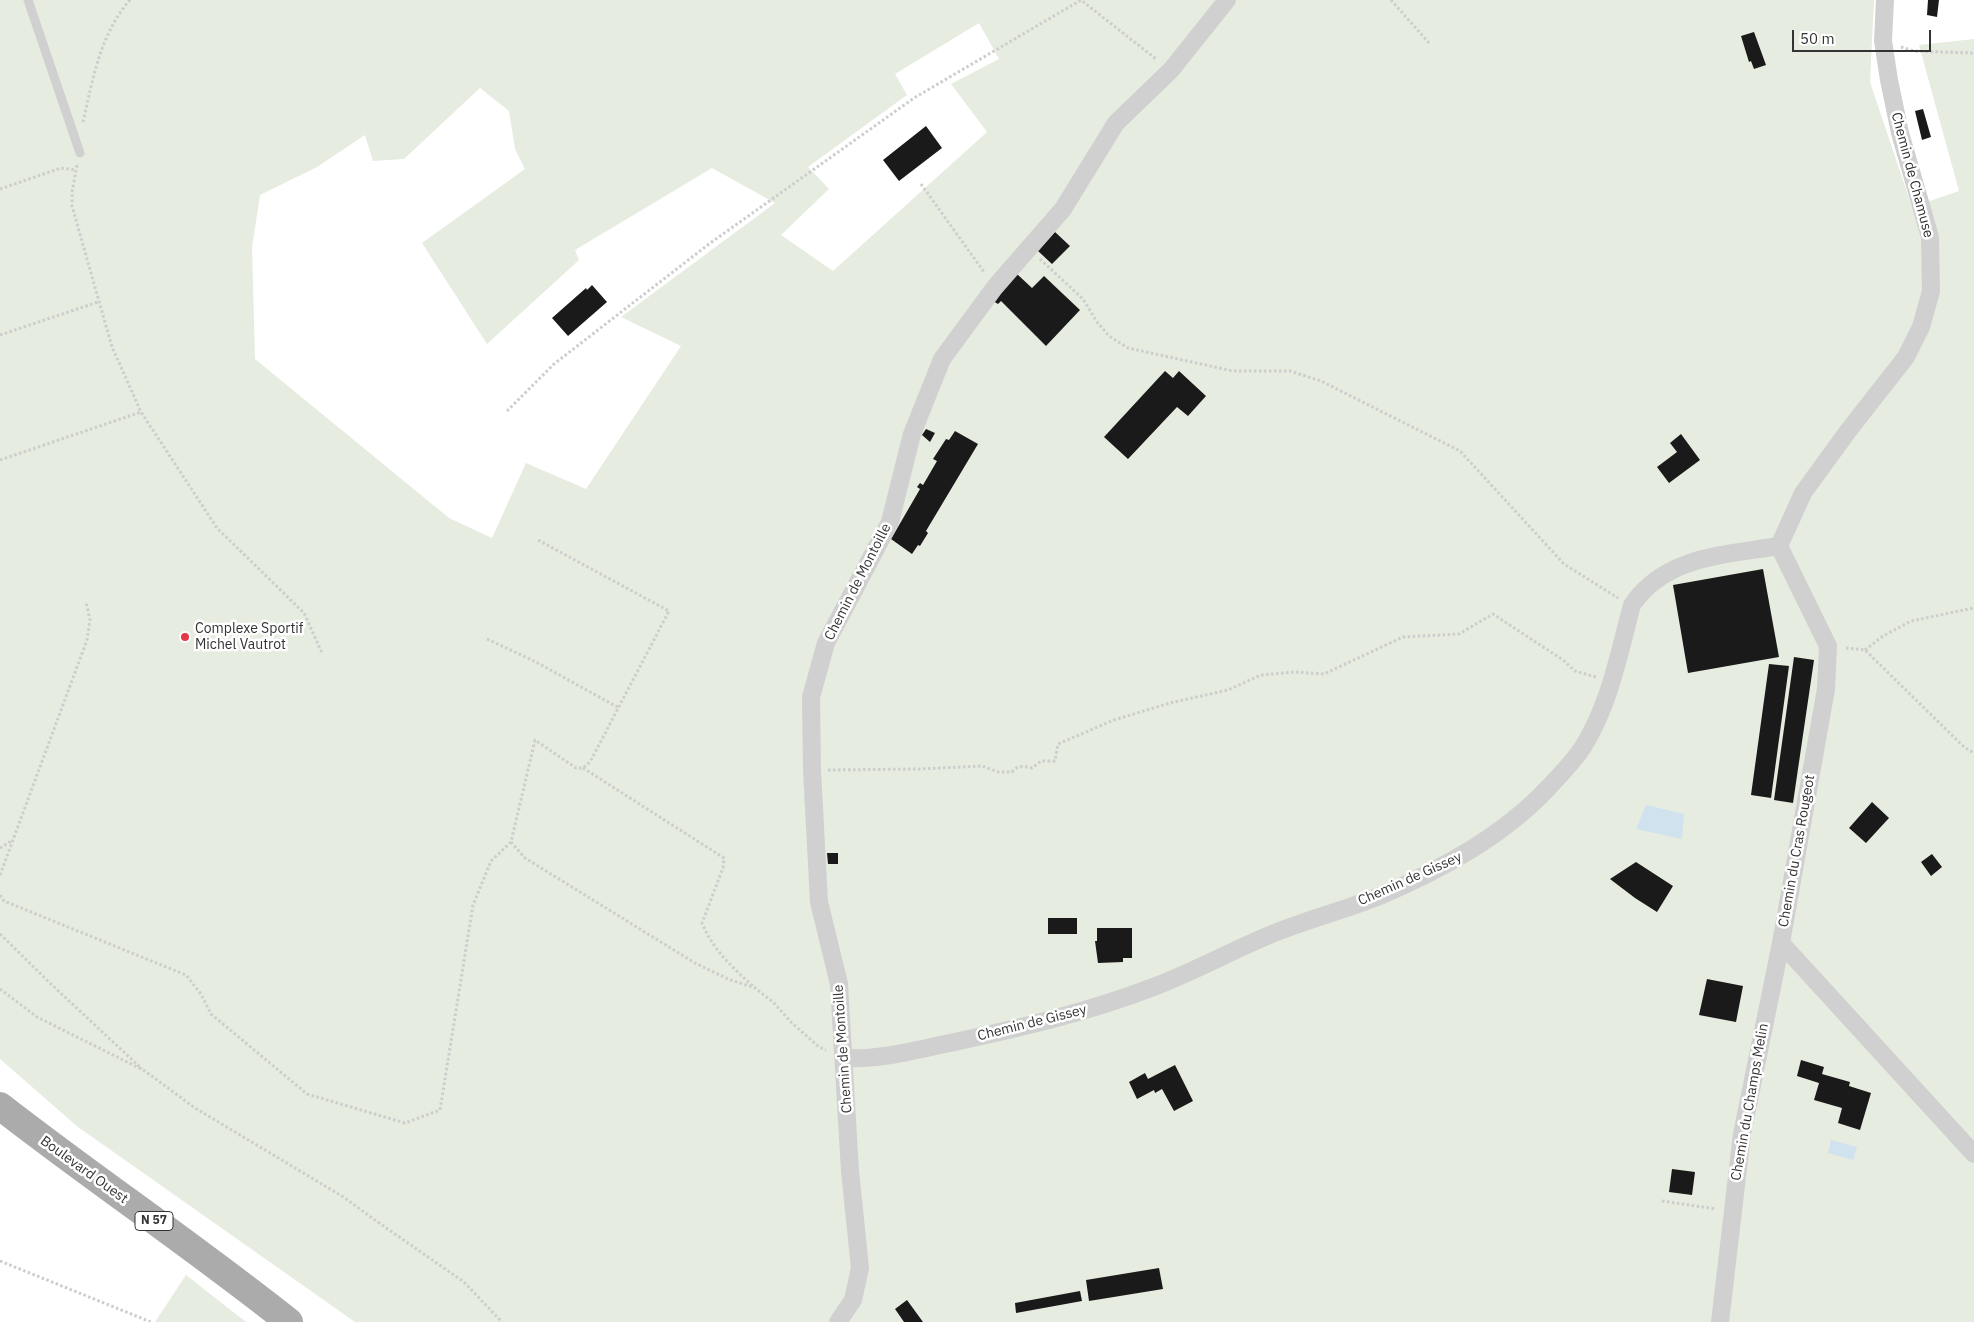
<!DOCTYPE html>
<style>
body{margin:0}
#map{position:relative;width:1974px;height:1322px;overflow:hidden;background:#fff;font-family:"IBM Plex Sans",sans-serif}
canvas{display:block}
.scale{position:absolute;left:1792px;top:30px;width:139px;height:22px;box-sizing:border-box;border:2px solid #333;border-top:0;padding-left:6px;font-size:15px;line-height:18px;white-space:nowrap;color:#333;-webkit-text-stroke:4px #fff;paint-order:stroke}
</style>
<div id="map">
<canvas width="1974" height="1322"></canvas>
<div class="scale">50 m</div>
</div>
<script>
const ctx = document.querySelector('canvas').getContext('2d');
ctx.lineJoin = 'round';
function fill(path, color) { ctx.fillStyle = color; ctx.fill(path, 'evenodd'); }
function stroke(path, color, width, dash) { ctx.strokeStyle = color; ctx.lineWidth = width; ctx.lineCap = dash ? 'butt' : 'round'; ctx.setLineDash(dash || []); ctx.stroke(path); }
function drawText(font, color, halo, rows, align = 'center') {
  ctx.font = font + ' "IBM Plex Sans",sans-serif'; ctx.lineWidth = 5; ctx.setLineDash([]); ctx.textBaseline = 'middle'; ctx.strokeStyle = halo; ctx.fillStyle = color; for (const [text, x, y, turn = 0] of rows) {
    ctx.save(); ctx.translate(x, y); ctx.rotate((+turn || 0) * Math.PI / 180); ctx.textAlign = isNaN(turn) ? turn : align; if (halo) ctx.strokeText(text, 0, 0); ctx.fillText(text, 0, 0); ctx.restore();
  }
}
fill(new Path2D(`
 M0,0h1874l-4,82 42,125 47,-16 -40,-146 55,-6v1283h-1619l-277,-195 -78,-68zM979,23l20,36 -48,25 36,48 -154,139 -52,-36 48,-46 -21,-22 99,-72 -12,-21zM480,88l29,23 6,38 10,20 -103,74 65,101 92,-84 -4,-10 137,-82 63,35 -154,114 60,29 -95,143 -60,-26 -34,75 -43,-20 -194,-159 -3,-111 8,-53 57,-28 48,-32 8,26 31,-2z
 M186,1275l60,47h-91z`), '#e6ecdf');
fill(new Path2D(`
 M1646,805l38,9 -2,25 -46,-10z
 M1831,1140l26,7 -4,13 -25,-7z`), '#cfe2ee');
fill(new Path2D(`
 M1928,0h11l-2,17 -10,-2z
 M1754,32l12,33 -12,4 -3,-8 -2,1 -8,-26z
 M1923,109l8,28 -9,3 -7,-29z
 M926,126l16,22 -43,33 -16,-21z
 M1055,232l15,14 -18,18 -14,-13z
 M1017,274l15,14 12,-12 36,34 -34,36 -45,-45 -3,3 -5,-3z
 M592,285l15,17 -39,34 -16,-18 34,-30 1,2z
 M1165,371l8,7 6,-7 27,25 -18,20 -11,-9 -49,52 -24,-22z
 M926,429l9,4 -5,9 -8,-7z
 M955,431l23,13 -52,87 2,2 -8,13 -2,-1 -6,9 -21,-15 29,-50 -3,-2 3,-4 3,2 14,-24 -4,-2 13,-20 3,1z
 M1681,434l19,26 -31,23 -12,-16 20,-15 -7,-9z
 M1763,569l16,88 -91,16 -15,-88z
 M1794,657l20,3 -21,143 -19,-3z
 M1769,664l20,2 -18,132 -20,-3z
 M1872,802l17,16 -23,25 -17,-15z
 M827,853h11v11h-10z
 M1932,854l10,13 -11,9 -10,-14z
 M1636,862l37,24 -16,26 -22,-14 -25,-19z
 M1048,918h29v16h-29z
 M1097,928h35v30h-9v4l-25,1 -3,-22h2z
 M1707,979l36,7 -7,36 -37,-7z
 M1801,1060l23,7 -2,7 28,8 -1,4 22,7 -11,37 -22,-7 4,-15 -28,-8 5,-17 -22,-7z
 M1175,1065l18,36 -19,10 -12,-22 -7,4 -1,-3 -17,9 -8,-17 16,-9 3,6z
 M1672,1169l23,3 -3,23 -23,-3z
 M1159,1268l4,21 -74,12 -3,-21z
 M1080,1291l2,10 -66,12 -1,-10z
 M907,1300l16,22h-19l-9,-13z`), '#1a1a1a');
stroke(new Path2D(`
 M1391,0l38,43
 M1901,47l13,4 60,2
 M83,122c10,-43 17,-88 47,-122
 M77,165l-5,27v14l40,141 29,65 76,116 87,85 18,40
 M921,184l63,88
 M0,189l61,-21 15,2
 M1040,259l43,40 14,23 12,14 19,12 105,23h57l31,10 139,70 104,113 54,34
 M0,335l98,-33
 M507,411l47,-47 155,-120 205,-146 167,-98 75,59
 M0,460l141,-48
 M487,639l49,23 83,46
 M1846,648l19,2 99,97 10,6
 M1865,650l18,-14 28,-15 63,-13
 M583,768l141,90 -1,10 -21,55c11,27 31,45 52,64
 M828,770l91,-1 63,-3 16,6h14c5,-7 12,-6 20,-4l9,-7h14l3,-17 56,-24 56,-17 58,-13 33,-15 34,-3 29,2 79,-37 56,-3 34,-20 70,46 12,11 21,6
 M511,842l14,16 170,105 33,16 27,9 18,14 18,20 28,25 7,3
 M0,848l13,-8
 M0,875l87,-235 3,-20 -4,-18
 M0,895l4,6 182,74 15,19 10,20 96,80 98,29 35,-13 33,-205 18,-44 20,-19 24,-102 41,28h7l7,-6 79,-151 -131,-71
 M0,934l53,52 89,83
 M0,989l37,28 108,54 50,37 150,90 27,20 92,64 38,40
 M1662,1201l54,8
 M0,1261l151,61`), '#cdcdcd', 3, [2.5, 2.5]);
stroke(new Path2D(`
 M28,0l52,153`), '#d0d0d0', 9);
stroke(new Path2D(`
 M1779,546l24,-53 45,-62 58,-74 15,-30 10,-36 -1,-54 -30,-104 -11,-53 -6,-39 2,-41
 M1781,943l193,211
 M845,1058c35,2 70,-8 105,-15 70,-15 139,-31 206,-57 39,-15 77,-36 116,-52 36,-15 74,-24 110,-39 60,-26 121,-59 166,-107 12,-13 26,-27 35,-41 27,-43 36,-94 49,-142 33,-49 93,-50 147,-59
 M838,1322l15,-22 7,-32 -10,-97 -11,-187 -20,-82 -7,-132 -1,-73 15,-54 64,-121 22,-88 30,-75 53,-72 68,-78 53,-86 55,-53 56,-70
 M1720,1322l22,-188 39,-191 45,-254 2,-43 -49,-100`), '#d0d0d0', 18);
stroke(new Path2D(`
 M0,1106c95,74 195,141 289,216`), '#ababab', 28);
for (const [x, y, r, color] of [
 [185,637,5,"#e63946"]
]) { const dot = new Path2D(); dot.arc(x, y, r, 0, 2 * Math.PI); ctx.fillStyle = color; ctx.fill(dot); stroke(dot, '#fff', 2); }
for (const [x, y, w] of [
 [154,1221,38]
]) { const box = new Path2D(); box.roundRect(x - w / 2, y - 9.5, w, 19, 4); ctx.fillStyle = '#fff'; ctx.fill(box); stroke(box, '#333', 1); }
drawText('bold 12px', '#333', null, [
 ["N 57",154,1221]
]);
drawText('14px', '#333', '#fff', [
 ["Chemin de Chamuse",1912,175,75],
 ["Chemin de Montoille",858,582,-63],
 ["Chemin du Cras Rougeot",1797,851,-80],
 ["Chemin de Gissey",1410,879,-24],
 ["Chemin de Gissey",1032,1023,-14],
 ["Chemin de Montoille",843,1049,-94],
 ["Chemin du Champs Melin",1750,1102,-80],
 ["Boulevard Ouest",84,1170,36]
]);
drawText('14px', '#333', '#fff', [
 ["Complexe Sportif",195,629],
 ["Michel Vautrot",195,645]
], 'left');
</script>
